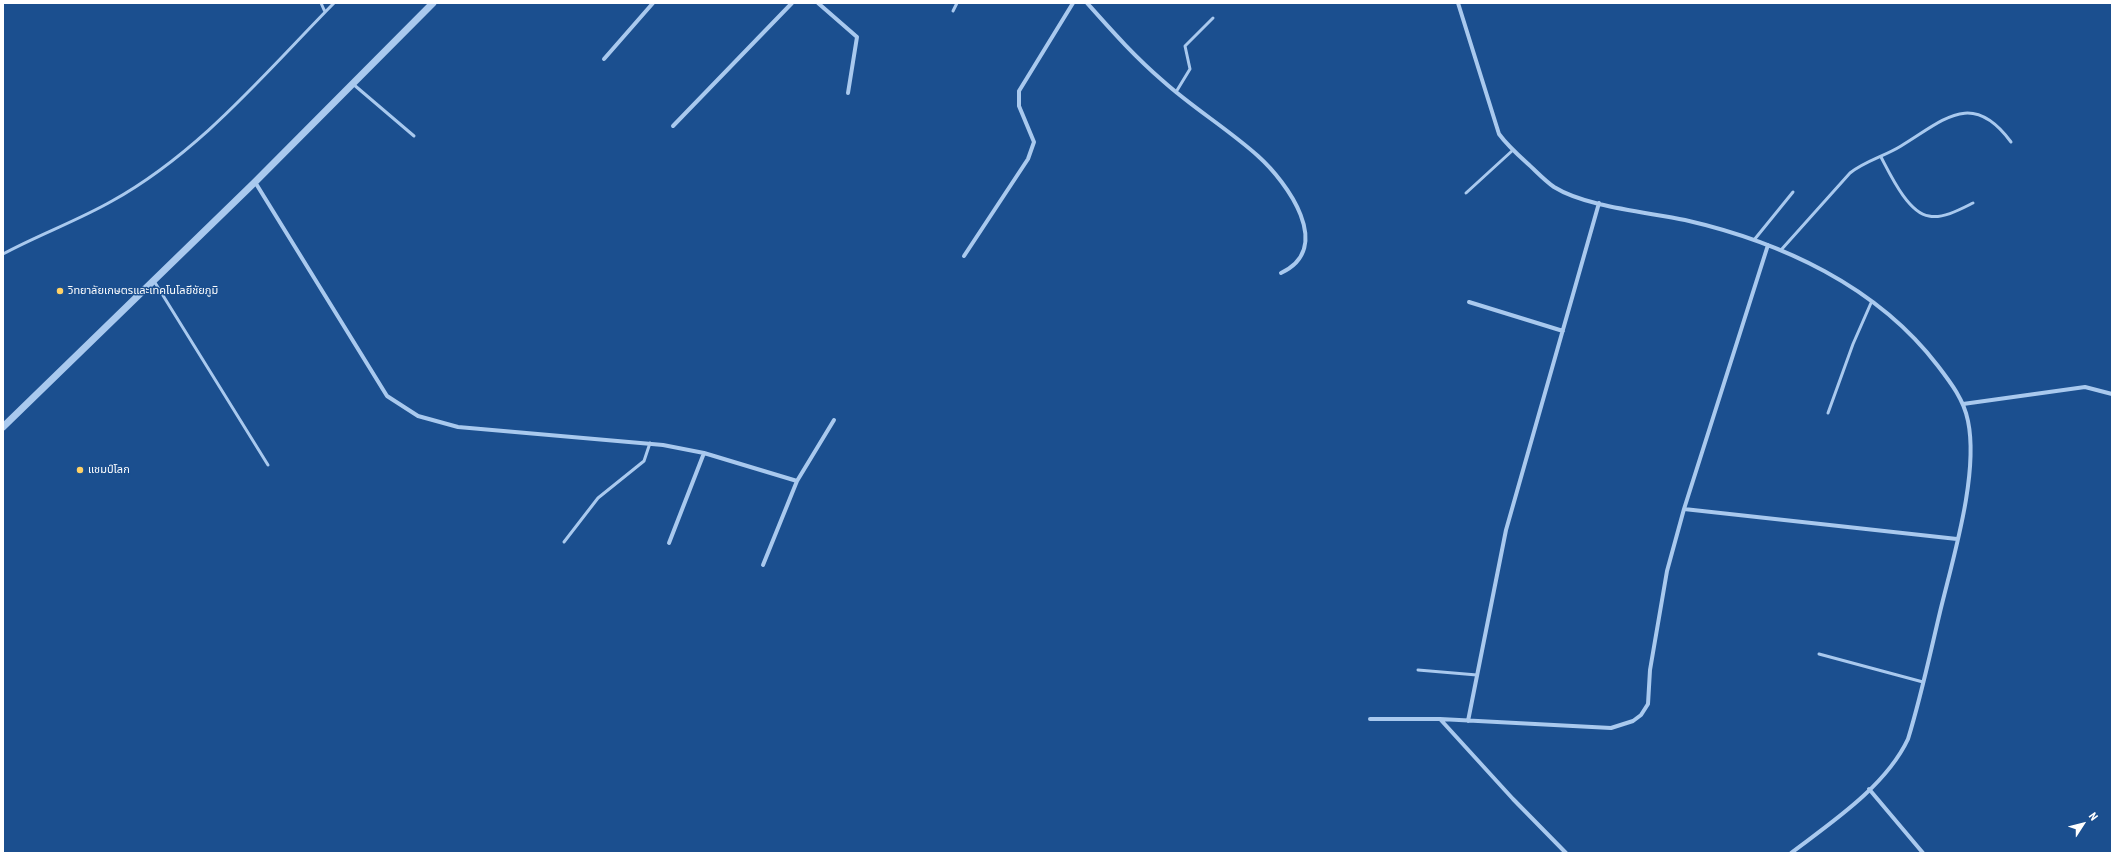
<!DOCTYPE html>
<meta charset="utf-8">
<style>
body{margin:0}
#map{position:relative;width:2115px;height:856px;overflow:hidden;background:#1b4f8f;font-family:"Roboto Condensed",sans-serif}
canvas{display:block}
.frame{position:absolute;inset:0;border:4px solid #fff;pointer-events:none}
.north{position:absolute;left:2063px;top:804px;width:40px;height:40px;-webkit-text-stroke:3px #1b4f8f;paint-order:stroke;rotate:54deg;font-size:11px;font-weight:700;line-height:16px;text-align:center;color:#fff}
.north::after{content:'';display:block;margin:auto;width:14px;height:18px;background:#fff;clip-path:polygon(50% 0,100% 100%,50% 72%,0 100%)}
</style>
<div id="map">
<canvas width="2115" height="856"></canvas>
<div class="frame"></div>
<div class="north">N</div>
</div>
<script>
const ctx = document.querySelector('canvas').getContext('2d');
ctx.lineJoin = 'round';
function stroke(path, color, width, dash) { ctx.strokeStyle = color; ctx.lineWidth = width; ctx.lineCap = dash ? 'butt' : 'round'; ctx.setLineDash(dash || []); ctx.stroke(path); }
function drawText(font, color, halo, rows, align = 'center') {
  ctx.font = font + ' "Roboto Condensed","Noto Sans Thai",sans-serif'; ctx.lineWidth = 3; ctx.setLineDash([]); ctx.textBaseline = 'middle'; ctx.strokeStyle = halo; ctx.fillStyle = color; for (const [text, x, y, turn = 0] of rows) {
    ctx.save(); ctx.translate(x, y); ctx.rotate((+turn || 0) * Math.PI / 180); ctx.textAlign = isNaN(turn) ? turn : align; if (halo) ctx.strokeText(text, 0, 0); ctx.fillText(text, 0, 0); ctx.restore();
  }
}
stroke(new Path2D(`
 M321,3l4,9
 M953,11l4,-8
 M353,84l61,52
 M1176,92l14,-23 -5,-23 28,-28
 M1881,157c9,17 27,56 48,59 14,3 32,-7 44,-13
 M1466,193l47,-43
 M1754,240l39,-48
 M1781,250l69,-77c15,-12 35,-17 51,-27 43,-26 71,-57 110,-4
 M3,254c35,-19 74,-33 109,-53 88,-49 152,-127 222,-198
 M154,281l114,184
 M1828,413l25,-69 18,-41
 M564,542l34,-44 46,-37 6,-18
 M1819,654l104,28
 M1418,670l59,5`), '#a9c9ee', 3);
stroke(new Path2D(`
 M818,3l39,34 -9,56
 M1087,3c25,28 47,53 76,78 30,27 65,48 95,75 29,26 77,92 23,117
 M1458,3l41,131c8,11 18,20 28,29 9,8 17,17 27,24 32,20 93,25 131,33 96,22 192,66 253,146 13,17 26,34 30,55 11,53 -15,137 -28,191 -10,42 -19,85 -32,127 -22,47 -76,83 -117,114
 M604,59l49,-56
 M673,126l119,-123
 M255,182l132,214 31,20 40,11 205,18 41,8 93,28
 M964,256l64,-97 6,-17 -15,-36v-15l54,-88
 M1469,302l94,29
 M1963,404l122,-17 27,7
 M1684,509l273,30
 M669,543l35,-90
 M763,565l34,-84 37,-61
 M1370,719h70l73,80 53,54
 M1440,719l171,9 22,-7 8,-6 7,-11 2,-34 17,-99 17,-62 84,-264
 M1468,721l38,-191 93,-327
 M1869,789l54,64`), '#a9c9ee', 4);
stroke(new Path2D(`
 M3,427l252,-245 178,-179`), '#a9c9ee', 7);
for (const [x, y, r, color] of [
 [60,291,4,"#ffd166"],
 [80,470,4,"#ffd166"]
]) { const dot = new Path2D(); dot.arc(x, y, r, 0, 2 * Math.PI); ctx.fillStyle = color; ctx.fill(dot); stroke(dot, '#1b4f8f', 1.5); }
drawText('11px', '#fff', '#1b4f8f', [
 ["วิทยาลัยเกษตรและเทคโนโลยีชัยภูมิ",68,291],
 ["แชมป์โลก",88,470]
], 'left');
</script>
